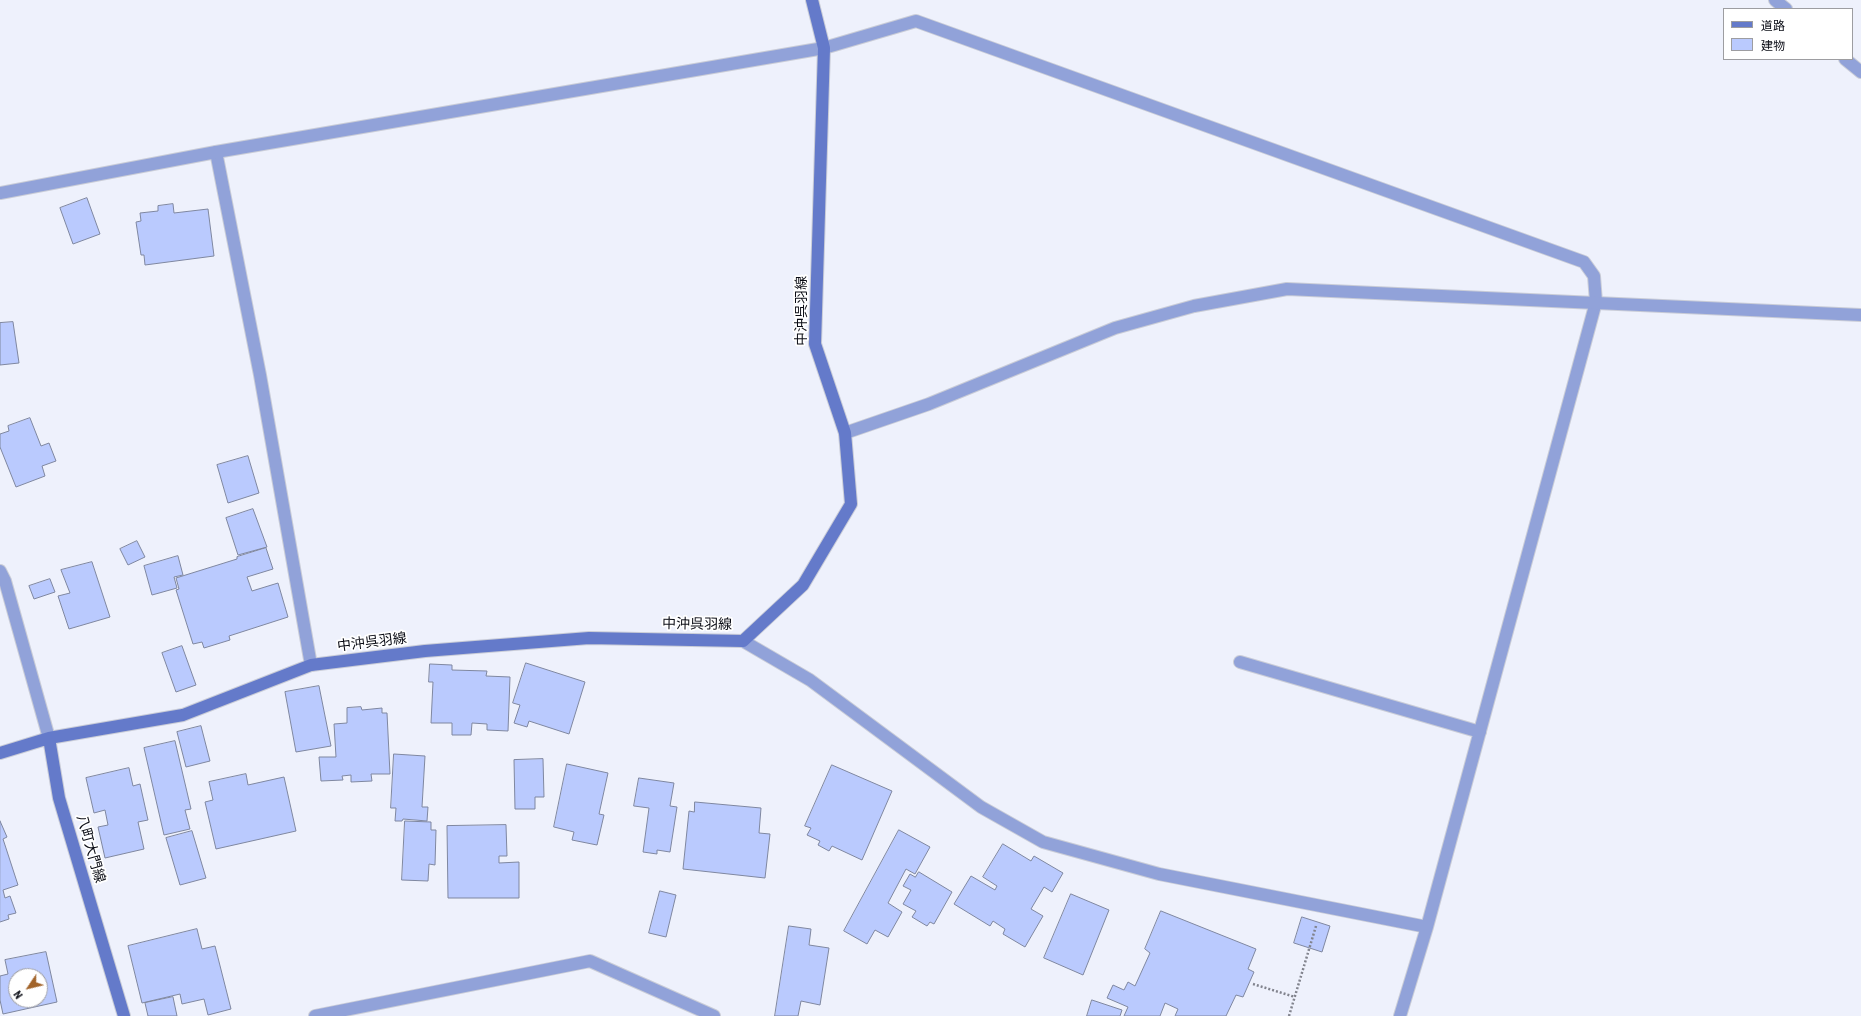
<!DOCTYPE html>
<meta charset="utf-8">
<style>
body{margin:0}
#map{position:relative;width:1861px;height:1016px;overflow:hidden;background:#eef1fc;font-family:"Roboto Condensed","Noto Sans JP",sans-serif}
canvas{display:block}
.legend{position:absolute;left:1723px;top:8px;width:130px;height:52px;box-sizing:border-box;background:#fff;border:1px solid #9d9da1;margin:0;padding:5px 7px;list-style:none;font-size:12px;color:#090b14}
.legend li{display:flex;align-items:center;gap:8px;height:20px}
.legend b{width:20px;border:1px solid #9d9da1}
.north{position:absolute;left:8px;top:968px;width:40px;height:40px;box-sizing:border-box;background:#fff;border:1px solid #9d9da1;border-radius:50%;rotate:235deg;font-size:11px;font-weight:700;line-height:16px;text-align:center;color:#090b14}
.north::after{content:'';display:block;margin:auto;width:14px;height:18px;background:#a2642a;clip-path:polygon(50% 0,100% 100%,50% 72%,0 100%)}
</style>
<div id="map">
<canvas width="1861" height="1016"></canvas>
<ul class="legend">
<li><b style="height:5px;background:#647aca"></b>道路</li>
<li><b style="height:11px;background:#bacafe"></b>建物</li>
</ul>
<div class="north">N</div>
</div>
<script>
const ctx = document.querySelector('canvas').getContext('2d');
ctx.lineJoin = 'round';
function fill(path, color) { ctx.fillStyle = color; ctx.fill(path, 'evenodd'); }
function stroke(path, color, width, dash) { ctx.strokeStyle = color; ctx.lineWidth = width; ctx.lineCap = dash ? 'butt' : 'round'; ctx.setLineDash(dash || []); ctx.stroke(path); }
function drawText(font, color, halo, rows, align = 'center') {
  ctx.font = font + ' "Roboto Condensed","Noto Sans JP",sans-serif'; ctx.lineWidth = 3.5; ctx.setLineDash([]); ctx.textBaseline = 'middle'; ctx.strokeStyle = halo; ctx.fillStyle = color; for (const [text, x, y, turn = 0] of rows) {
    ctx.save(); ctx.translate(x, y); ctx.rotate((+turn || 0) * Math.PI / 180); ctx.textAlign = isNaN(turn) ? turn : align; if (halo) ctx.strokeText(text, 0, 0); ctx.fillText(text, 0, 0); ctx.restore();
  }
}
const building = new Path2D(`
 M87,198l13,36 -27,10 -13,-36z
 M173,204l1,9 34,-4 6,47 -69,9 -1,-10h-3l-5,-33 5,-1 -1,-8 18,-2v-5z
 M13,322l6,41 -19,2v-42z
 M30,418l11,28 8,-3 7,18 -14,5 3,10 -29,11 -16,-40v-13l9,-3 -1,-5z
 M248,456l11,37 -31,10 -11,-38z
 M253,509l14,38 -29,8 -12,-37z
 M137,541l8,16 -17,8 -8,-16z
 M266,548l7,21 -26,8 5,14 26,-8 10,34 -59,19 1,4 -26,8 -2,-6 -9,2 -17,-54 3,-1 -3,-11 61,-19v-2z
 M178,556l5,19 -9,2 3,11 -25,7 -8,-29z
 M92,562l18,55 -41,12 -11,-33 12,-3 -9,-23z
 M50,579l5,13 -21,7 -5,-13z
 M182,646l14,39 -20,7 -14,-39z
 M526,663l59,19 -16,52 -40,-13 -2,6 -13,-4 6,-18 -7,-2z
 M430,664l22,1v5l35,1 -1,5 24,1 -2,54 -21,-1v-6l-15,-1 -1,12h-19v-12h-21l2,-41h-4z
 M319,686l12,60 -35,6 -11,-60z
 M361,707l1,3 20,-2v5h5l3,61h-19l1,7 -21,1v-7l-9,1 1,4 -22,1 -2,-24h17l-2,-33 13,-1v-15z
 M201,726l9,35 -24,6 -9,-35z
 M175,741l16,68 -6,1 5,19 -26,6 -20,-87z
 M394,754l31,2 -3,51h6l-1,14 -24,-2 -1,2h-7l1,-13h-5z
 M543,759l1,38h-9v12h-20l-1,-49z
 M567,764l41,9 -9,41 5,1 -7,30 -25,-5 2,-8 -20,-5z
 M832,765l60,26 -30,69 -30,-14 -3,5 -11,-6 2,-4 -13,-6 4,-7 -6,-2z
 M129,768l4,18 7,-2 8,36 -10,2 6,27 -39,9 -7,-31 10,-2 -3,-15 -11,3 -8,-35z
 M246,774l2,11 36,-8 12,54 -80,18 -11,-47 8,-2 -4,-18z
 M639,778l35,5 -4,23 7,1 -7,45 -13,-2v4l-14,-2 6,-44 -15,-2z
 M695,802l66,6 -2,25 11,1 -5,44 -82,-9 6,-58 5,1z
 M0,821l7,16 -4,2 15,46 -15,5 2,8 5,-2 6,17 -8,2 1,4 -9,3z
 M405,821l26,1v8h5l-1,35 -6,-1 -1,17 -26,-1z
 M506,825l1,31h-8v7l20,-1v36h-71l-1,-72z
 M899,830l31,17 -15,27 -9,-5 -18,34 14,9 -14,25 -13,-7 -8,14 -23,-13z
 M192,831l14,47 -26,7 -14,-47z
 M1003,844l28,17 3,-5 29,17 -11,19 -8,-5 -13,22 12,7 -18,31 -22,-13 2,-5 -12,-8 -3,5 -36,-22 17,-28 24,14 2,-4 -14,-9z
 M919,872l33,20 -18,32 -4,-2 -3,4 -15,-9 4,-6 -13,-7 8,-14 -8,-4 7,-12 5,3z
 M660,891l16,4 -10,42 -17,-4z
 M1071,894l38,16 -26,65 -39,-17z
 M1161,911l95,38 -8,20 6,3 -11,25 -7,-2 -10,21h-51l3,-7 -13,-6 -5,13h-36l4,-9 -21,-9 6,-13 11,5 4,-8 7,4 15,-33 -5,-4z
 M1302,917l28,9 -8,26 -28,-9z
 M789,926l22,3 -2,16 20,3 -9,57 -19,-4 -3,15h-23z
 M197,929l5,20 13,-3 16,63 -23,6 -4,-16 -22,5 -2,-10 -38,9 -14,-57z
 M46,952l11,50 -54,12 -3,-14v-24l8,-2 -3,-14zM16,976h24v24h-24z
 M173,997l4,19h-29l-3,-13z
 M1092,1000l30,10 -2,6h-33z`);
fill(building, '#bacafe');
stroke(building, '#7f87a0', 1);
const service = new Path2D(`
 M216,152l44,223 51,290`);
const minor = new Path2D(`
 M1775,0l11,9
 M1845,59l16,13
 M0,193l216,-41 608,-104 92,-27 668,241 10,14 2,26 -169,625 -27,89
 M0,571l5,10 44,157
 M743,641l67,39 171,127 62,35 116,32 268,53
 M1240,662l240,70
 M315,1016l275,-55 124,55`);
const tertiary = new Path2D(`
 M845,433l84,-29 186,-76 79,-22 93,-17 574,26`);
const secondary = new Path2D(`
 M49,738l10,60 65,218
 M0,753l49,-15 134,-23 128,-50 114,-14 164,-13 154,3 60,-56 48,-81 -6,-71 -30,-89 9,-296 -12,-48`);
stroke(service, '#c9ccd7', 14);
stroke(minor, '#c9ccd7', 14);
stroke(tertiary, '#c9ccd7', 14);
stroke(secondary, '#c9ccd7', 14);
stroke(new Path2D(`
 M1253,984l42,13
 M1289,1016l27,-90`), '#81838d', 2.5, [2, 2]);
stroke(service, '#91a2d9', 12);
stroke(minor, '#91a2d9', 12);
stroke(tertiary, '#91a2d9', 12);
stroke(secondary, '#647aca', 12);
drawText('14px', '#090b14', '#fff', [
 ["中沖呉羽線",802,311,-90],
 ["中沖呉羽線",697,625,1],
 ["中沖呉羽線",372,643,-7],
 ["八町大門線",90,849,74]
]);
</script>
